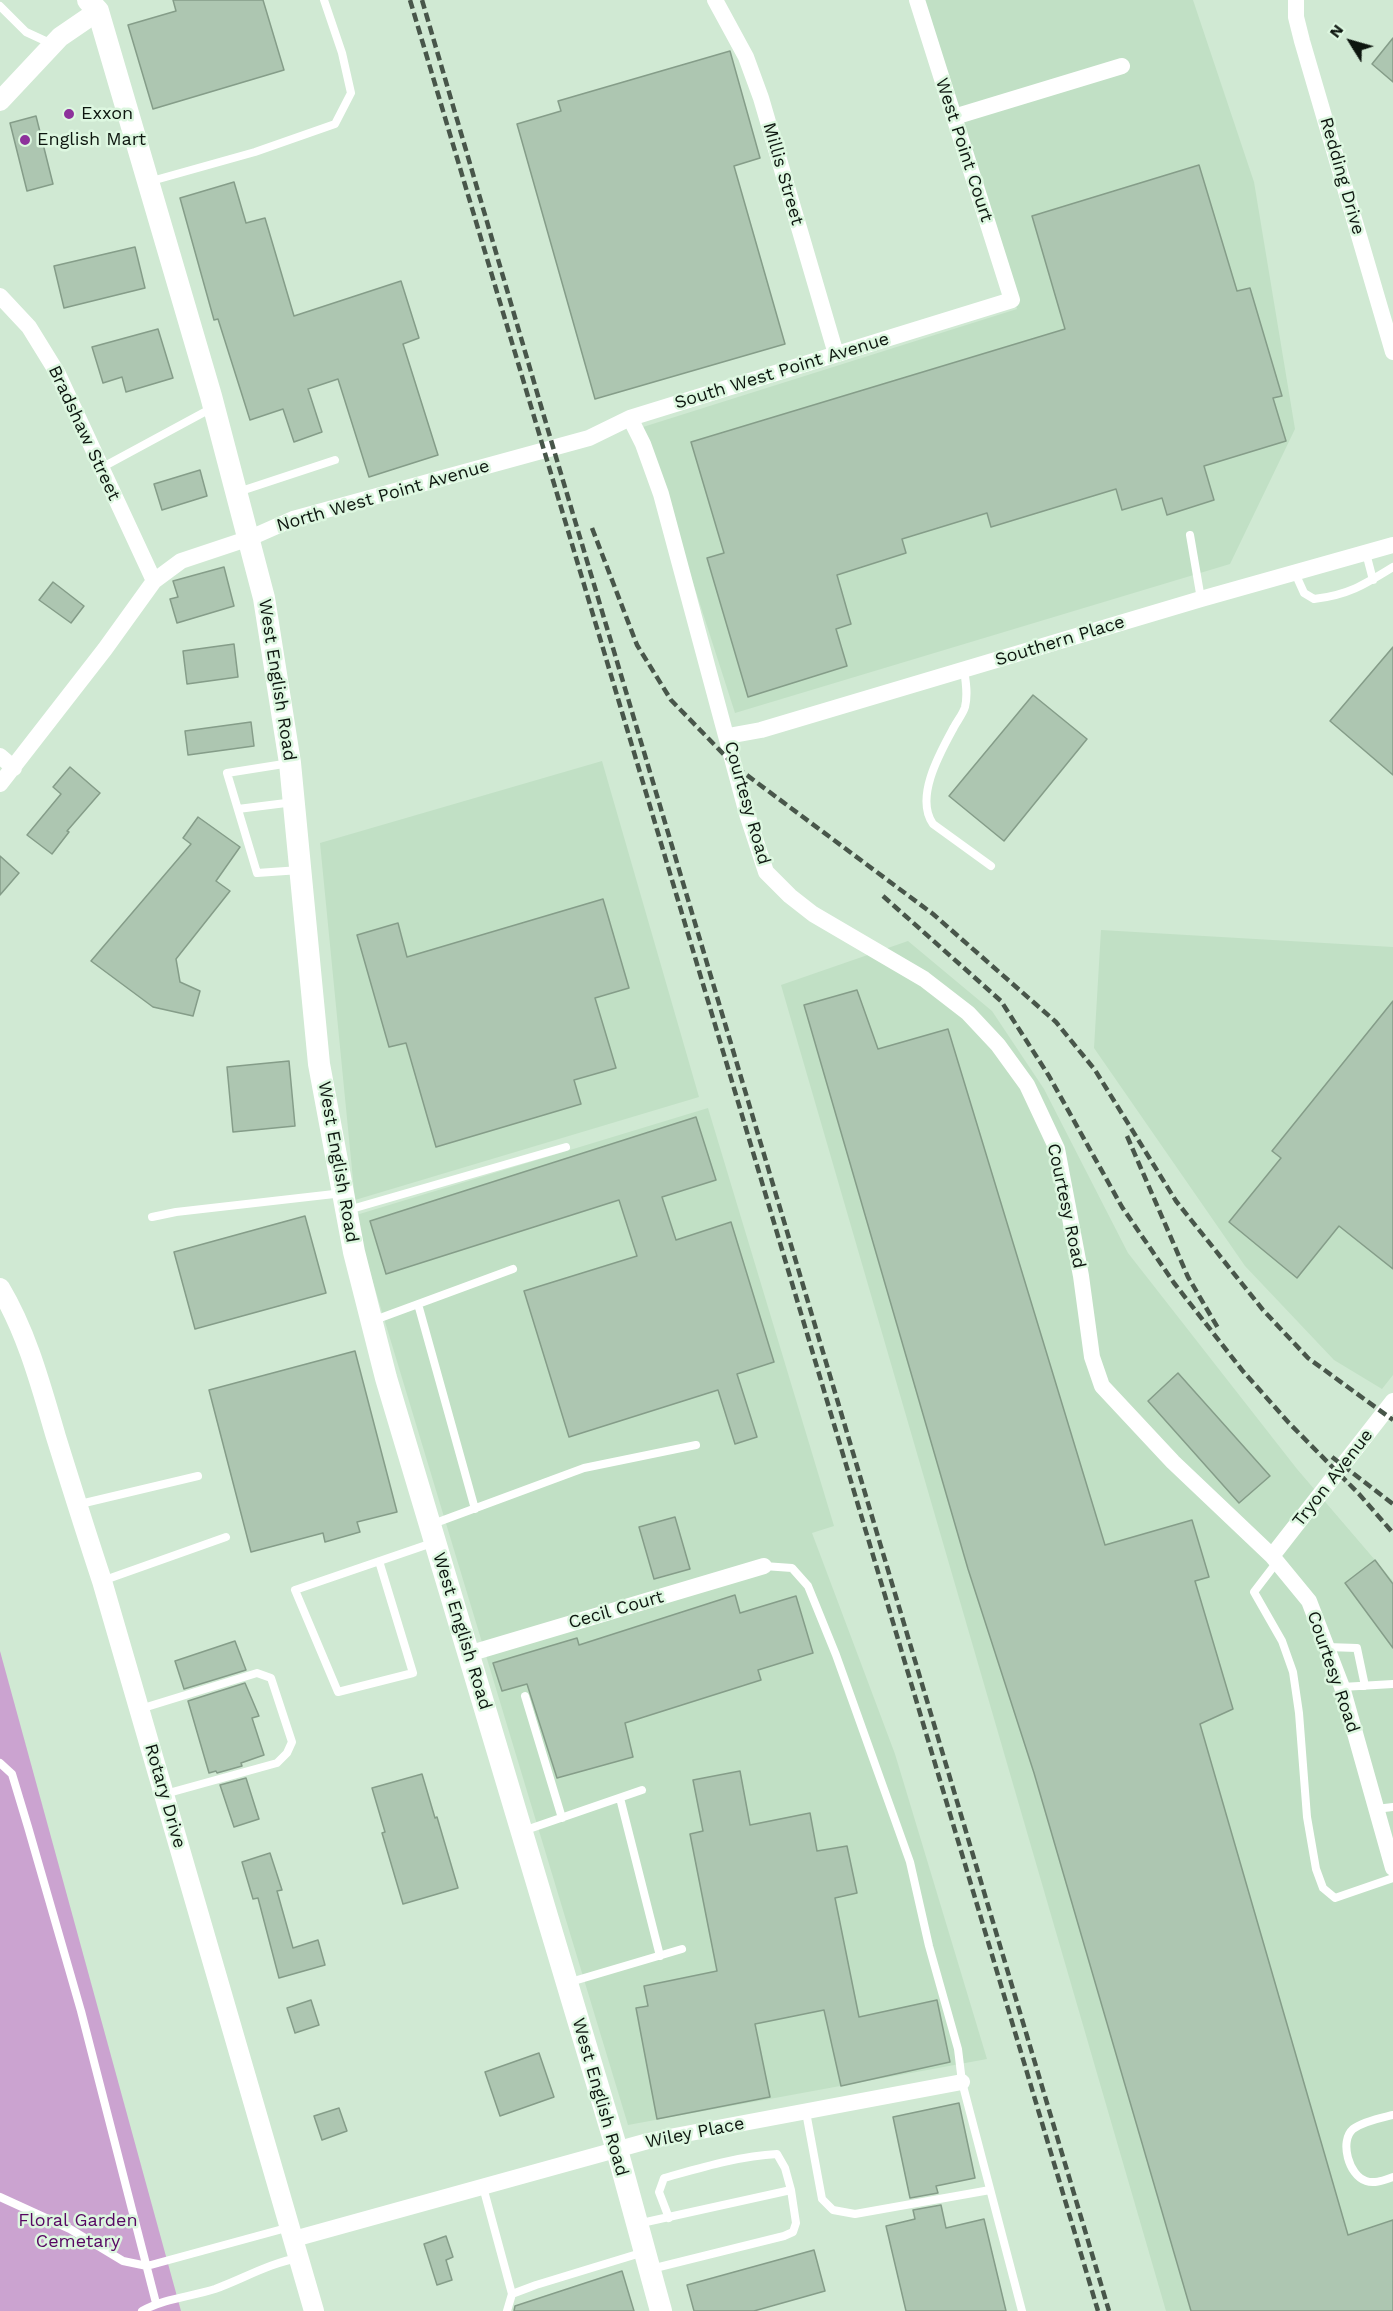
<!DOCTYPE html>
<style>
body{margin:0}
#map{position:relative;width:1393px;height:2311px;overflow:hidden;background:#d0e9d3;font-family:"Work Sans",sans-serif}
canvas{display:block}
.north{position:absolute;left:1321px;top:12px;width:60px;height:60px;-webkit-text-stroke:4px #ddf7e0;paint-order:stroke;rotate:307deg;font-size:16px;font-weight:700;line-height:24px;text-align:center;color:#0d160f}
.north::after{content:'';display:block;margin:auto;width:21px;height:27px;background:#0d160f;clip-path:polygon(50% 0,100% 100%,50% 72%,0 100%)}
</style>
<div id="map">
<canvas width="1393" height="2311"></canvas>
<div class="north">N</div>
</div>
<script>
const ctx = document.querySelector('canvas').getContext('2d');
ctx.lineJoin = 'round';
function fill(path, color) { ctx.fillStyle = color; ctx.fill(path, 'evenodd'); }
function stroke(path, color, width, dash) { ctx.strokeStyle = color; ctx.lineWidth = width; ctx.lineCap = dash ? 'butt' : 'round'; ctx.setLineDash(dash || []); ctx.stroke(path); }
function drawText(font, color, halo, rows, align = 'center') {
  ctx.font = font + ' "Work Sans",sans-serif'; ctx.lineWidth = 5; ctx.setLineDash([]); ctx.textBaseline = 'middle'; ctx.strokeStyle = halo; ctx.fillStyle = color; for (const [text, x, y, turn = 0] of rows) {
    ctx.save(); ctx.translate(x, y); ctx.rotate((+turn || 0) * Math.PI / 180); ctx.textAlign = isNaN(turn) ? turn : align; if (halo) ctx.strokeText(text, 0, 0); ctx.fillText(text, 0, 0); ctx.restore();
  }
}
fill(new Path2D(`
 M921,0h272l61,182 41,247 -65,135 -495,149 -92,-286 374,-118z
 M602,761l97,336 -344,103 -35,-357z
 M1101,930l292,17v428l-11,14 -48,-29 -89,-94 -151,-218z
 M908,941l84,70 52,78 84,164 169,216 96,112v730h-227l-385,-1326z
 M708,1108l126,418 -22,7 83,221 92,305 -359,66 -275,-909z`), '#c1e0c5');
fill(new Path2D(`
 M0,1651l181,660h-181z`), '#cba3d0');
const building = new Path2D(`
 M173,0h90l21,70 -131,39 -25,-84 48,-14z
 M1393,38v44l-21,-18z
 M730,51l30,107 -26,8 51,178 -190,55 -78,-275 44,-13 -3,-10z
 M36,116l17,68 -26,7 -17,-68z
 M1199,165l38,126 13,-3 32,108 -9,2 13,43 -82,25 10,34 -47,15 -5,-17 -40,12 -6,-21 -125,38 -4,-14 -85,26 4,14 -69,22 14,49 -15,5 11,37 -99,31 -41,-139 17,-5 -33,-111 374,-113 -33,-113z
 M234,182l12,41 19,-5 29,98 107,-35 18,57 -16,6 35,111 -69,22 -31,-98 -30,10 14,43 -28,10 -11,-33 -33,11 -32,-101 -4,1 -34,-122z
 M135,247l10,41 -81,20 -10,-42z
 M158,329l15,49 -47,14 -4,-15 -19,6 -11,-36z
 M200,470l7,26 -45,14 -8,-26z
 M224,567l10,39 -57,17 -7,-24 8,-2 -5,-16z
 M53,582l31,24 -13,17 -32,-23z
 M234,644l4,33 -51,7 -4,-33z
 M1393,647v128l-63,-54z
 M1033,695l54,44 -83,102 -55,-45z
 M251,722l3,24 -66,9 -3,-24z
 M70,767l30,26 -33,38 2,1 -17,22 -25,-19 34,-41 -8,-7z
 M198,817l42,30 -24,34 14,10 -54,68 4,23 20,9 -7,25 -40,-9 -62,-46 100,-117 -8,-6z
 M0,856l19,17 -19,22z
 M603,899l26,89 -34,10 21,70 -42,12 7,24 -145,43 -30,-104 -17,4 -32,-112 41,-12 9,34z
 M857,990l21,59 70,-20 157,516 87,-25 17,57 -14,4 38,128 -33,15 148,511 45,-15v91h-202l-157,-538 -66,-204 -164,-564z
 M1393,1001v268l-54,-43 -42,52 -68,-56 52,-64 -9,-7z
 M289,1061l6,65 -62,6 -6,-65z
 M696,1117l20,63 -54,17 14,43 55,-18 43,140 -37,12 20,63 -22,7 -17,-54 -149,47 -45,-146 113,-35 -18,-56 -233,74 -16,-53z
 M305,1216l21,77 -131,36 -21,-77z
 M355,1351l42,161 -40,10 3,10 -35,10 -2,-9 -72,19 -42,-162z
 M1178,1373l92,103 -31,27 -91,-102z
 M675,1517l15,52 -36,10 -15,-52z
 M1375,1560l18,24v64l-48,-65z
 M735,1595l5,18 56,-17 17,57 -55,17 3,10 -136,43 8,34 -76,21 -30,-94 -25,7 -9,-28 84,-25 2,7z
 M235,1641l11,29 -62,19 -9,-28z
 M245,1683l14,33 -7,2 12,37 -23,8 1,3 -25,7 -1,-2 -7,2 -21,-72z
 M740,1771l10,54 60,-12 7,38 30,-5 10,47 -22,5 24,119 78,-17 13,62 -109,24 -17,-76 -69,14 15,73 -113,22 -21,-111 12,-2 -4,-20 73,-15 -27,-137 13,-3 -10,-51z
 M422,1774l13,44 2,-1 21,71 -55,16 -21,-71 3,-1 -13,-44z
 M246,1778l13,41 -25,8 -14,-42z
 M270,1853l12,37 -5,1 16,57 25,-8 7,25 -46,13 -21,-80 -5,1 -11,-37z
 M311,2000l8,25 -24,8 -8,-25z
 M539,2053l15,44 -54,19 -15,-44z
 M959,2103l16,75 -39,8 2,7 -28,5 -17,-81z
 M339,2108l8,23 -25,9 -8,-24z
 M941,2205l5,23 38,-9 22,92h-100l-20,-85 29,-7 -2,-9z
 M446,2236l7,21 -7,3 6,20 -15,5 -13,-41z
 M814,2250l11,41 -71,20h-60l-7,-26z
 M622,2271l12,40h-120l1,-5z`);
fill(building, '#adc6b1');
stroke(building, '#859d89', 1.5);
stroke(new Path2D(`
 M0,6l26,26 26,12
 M148,182l107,-30 80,-28 16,-31 -9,-40 -18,-53
 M101,468l111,-60
 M238,492l97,-32
 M1190,535l11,64
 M1366,553l7,27
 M1295,573l9,20 10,6c34,-4 50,-14 79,-32
 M964,670c2,12 4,25 1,37 -2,7 -8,14 -11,20 -13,24 -40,70 -21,97l58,42
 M290,763l-63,10 30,100 43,-3
 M238,809l56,-7
 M348,1210l218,-63
 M152,1217l24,-5 167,-19
 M418,1304l57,205
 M372,1321l141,-52
 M76,1505l122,-29
 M430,1525l154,-57 112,-23
 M379,1561l34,112 -75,19 -43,-102 140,-48
 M1277,1562l-23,30 28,49 11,31 6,41 8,104 9,52 7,19 12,10 58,-20
 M764,1566l28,2 16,18 28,69 74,207 19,84 29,103 4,33 60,229
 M102,1581l124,-44
 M1327,1647l30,1 8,38
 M1342,1687l51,-3
 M525,1696l37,122
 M140,1709l117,-36 14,5 21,64 -5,11 -10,10 -112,31
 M0,1763l12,11 16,53 53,184 75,292
 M620,1798l40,158
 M1376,1809l17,-2
 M523,1831l119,-41
 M567,1983l115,-34
 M806,2112l16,87 11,11 22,4 135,-24
 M1393,2115c-12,3 -29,6 -40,14 -14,12 -4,47 13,52 9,3 18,-1 27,-4
 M483,2187l29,107
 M0,2197l70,32 53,32 24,5 143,-39
 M669,2218l-10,-26 5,-14c36,-10 75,-22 113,-24l8,14 6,22
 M637,2224l154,-34 5,33 -3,9 -9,4 -133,33
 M142,2311c23,-13 48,-14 73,-22 28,-10 54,-26 84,-31
 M507,2311l5,-17 24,-9 108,-33`), '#fff', 8);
stroke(new Path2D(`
 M715,0l31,57 15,41 75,256
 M1296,0v17l6,24 91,311
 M954,117l168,-51
 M0,296l29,31 29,47 96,207
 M630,418l13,26 18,50 86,320 19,58 24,24 23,18 111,65 44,34 30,32 29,40 30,64 24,127 11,81 10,29 71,76 99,94 37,45 33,86 51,181
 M728,736l33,-6 440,-131 192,-54
 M0,756l14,12
 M0,784l105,-135 49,-68 27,-20 69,-23 43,-19 296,-81 41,-20 382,-118 -95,-300
 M1272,1556l121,-155
 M468,1654l296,-88
 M294,2239l354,-98 314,-59`), '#fff', 16);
stroke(new Path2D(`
 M0,101l60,-64 38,-26
 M0,1288c27,45 41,98 56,149 15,48 30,96 46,144l212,730`), '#fff', 20);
stroke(new Path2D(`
 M88,0l10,11 113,385 53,202 26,165 29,301 35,188 32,126 231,772 44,161`), '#fff', 22);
stroke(new Path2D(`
 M410,0l688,2311
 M422,0l131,447 556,1864
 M592,528l45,117 34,55 65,67 197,147 123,108 39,48 81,131 87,109 45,48 85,62
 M883,896l118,105 48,75 73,131 52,76 68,87 47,53 70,71 34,39
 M1127,1136l61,141 30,51
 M1332,1457l61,47`), '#48564a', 4.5, [9, 4.5]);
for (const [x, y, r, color] of [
 [69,114,6,"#8d319b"],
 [25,140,6,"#8d319b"]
]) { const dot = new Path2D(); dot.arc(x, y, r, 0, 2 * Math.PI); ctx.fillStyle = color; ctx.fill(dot); stroke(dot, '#ddf7e0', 2); }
drawText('18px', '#0d160f', '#ddf7e0', [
 ["Exxon",81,114],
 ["English Mart",37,140]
], 'left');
drawText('18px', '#0d160f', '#ddf7e0', [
 ["West Point Court",964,150,72],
 ["Millis Street",783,174,74],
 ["Redding Drive",1342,176,74],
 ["South West Point Avenue",782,371,-17],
 ["Bradshaw Street",84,433,65],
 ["North West Point Avenue",383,496,-16],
 ["Southern Place",1060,641,-17],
 ["West English Road",277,680,81],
 ["Courtesy Road",747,803,74],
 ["West English Road",338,1162,80],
 ["Courtesy Road",1066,1206,78],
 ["Tryon Avenue",1333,1478,-52],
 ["Cecil Court",616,1610,-16],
 ["West English Road",462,1631,73],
 ["Courtesy Road",1333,1672,71],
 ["Rotary Drive",165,1796,74],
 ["West English Road",600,2097,74],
 ["Wiley Place",695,2133,-11]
]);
drawText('18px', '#570762', '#ddf7e0', [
 ["Floral Garden",78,2221],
 ["Cemetary",78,2242]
]);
</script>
